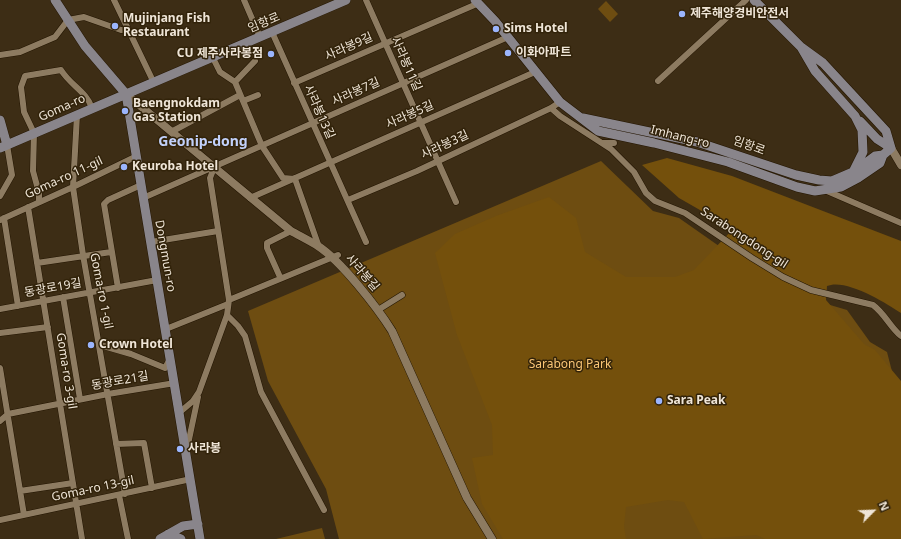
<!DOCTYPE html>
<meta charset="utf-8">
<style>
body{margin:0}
#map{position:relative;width:901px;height:539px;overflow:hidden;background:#3d2d15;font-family:"Noto Sans",sans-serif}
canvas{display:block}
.north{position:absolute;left:853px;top:491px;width:40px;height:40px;-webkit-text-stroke:3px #32230a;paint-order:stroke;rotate:66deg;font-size:11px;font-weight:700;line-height:16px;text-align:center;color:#efe5d7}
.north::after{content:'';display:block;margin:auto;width:14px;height:18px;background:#efe5d7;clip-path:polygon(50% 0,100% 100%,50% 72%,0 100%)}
</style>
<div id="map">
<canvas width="901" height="539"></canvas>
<div class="north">N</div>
</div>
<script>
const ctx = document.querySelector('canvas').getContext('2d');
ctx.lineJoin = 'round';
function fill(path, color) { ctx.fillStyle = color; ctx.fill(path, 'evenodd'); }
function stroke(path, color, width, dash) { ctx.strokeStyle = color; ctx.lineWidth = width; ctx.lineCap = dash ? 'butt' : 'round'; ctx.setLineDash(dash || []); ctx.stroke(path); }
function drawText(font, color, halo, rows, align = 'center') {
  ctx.font = font + ' "Noto Sans","Noto Sans KR",sans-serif'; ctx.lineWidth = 3; ctx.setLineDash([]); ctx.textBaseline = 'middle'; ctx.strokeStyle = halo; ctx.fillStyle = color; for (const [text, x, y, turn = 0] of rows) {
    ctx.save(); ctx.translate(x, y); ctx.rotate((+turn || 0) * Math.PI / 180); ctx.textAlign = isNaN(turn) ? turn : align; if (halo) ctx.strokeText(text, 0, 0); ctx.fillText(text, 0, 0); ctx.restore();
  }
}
fill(new Path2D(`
 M606,1l12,13 -8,8 -12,-13z
 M601,161l52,50 26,7 87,61 44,20 37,11 23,32 17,10 14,54v133h-562l-13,-50 -58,-108 -20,-70z
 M322,528l3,11h-49z`), '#6e4d11');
fill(new Path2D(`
 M667,158l65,18 169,65v72c-16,-11 -56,-35 -74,-27l-1,14 38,44 11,6 26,31v158h-136l-9,-4 -53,4 -19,-37 -16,-2 -42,7 -2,19 2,13h-123l-21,-35 -10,-46 21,-3 -1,-30 -35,-90 -22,-82 20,-19 41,-18 53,-19 27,21 9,34 41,25h49l19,-7 39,-41 -54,-31 -37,-33z`), '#74500c');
const minor = new Path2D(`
 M114,0l40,83
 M244,0l16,37
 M366,0l90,202
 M272,32l94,210
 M0,55l20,-3 35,-15 13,-17 16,-3 37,13h6
 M213,58l7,14 15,10 27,64 21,32 12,1 24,68
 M658,81l88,-81
 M235,82l20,-21
 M294,83l185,-80
 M243,101l15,-6
 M551,108l9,8 51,33 23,23 12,21 9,8 30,12 67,45 31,19 28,13 62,15c12,9 17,22 28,31
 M77,115l-4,72 10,68 42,239
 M171,132l69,-37
 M603,143h11
 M827,191l74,32
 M0,196l12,-21 -5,-30
 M143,198l365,-161
 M250,198l285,-126
 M348,200l69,-29 134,-63 9,-6
 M39,202v-9l-6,-22 1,-38 -10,-21 -3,-25 4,-11 36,-6c10,16 25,21 31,38
 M28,207l54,332
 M4,218l14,88
 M0,220l73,-33 64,-31
 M151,242l67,-11
 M37,263l74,-11
 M280,277l-13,-29v-5l24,-12
 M118,288l-14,-84 4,-4 33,-15
 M63,297l17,102
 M229,300l109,-45
 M0,309l157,-29
 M378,310l24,-15
 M227,315l11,11 7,10 16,56 63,118
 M166,329l62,-25
 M0,333l48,-6
 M100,345l31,9 34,14 5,-9
 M0,368l24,147
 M180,412l13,-11 6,-9 28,-77 2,-15 -19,-122 4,-10
 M0,421l8,-7 100,-20 67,-11
 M116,444l28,-1 8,45
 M187,449l11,-52
 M20,491l53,-8
 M119,495l9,44
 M0,520l191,-41`);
const tertiary = new Path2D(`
 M126,94l165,137c9,5 19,10 27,15 23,15 59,61 74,85l75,167 25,41
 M891,148l10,17`);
const secondary = new Path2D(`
 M55,0l30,46 41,48 74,445
 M475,0l20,21 65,81 38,29 56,12 74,19 69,25 18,4 26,-4 17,-9 22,-15 3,-8 8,-7
 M754,0l47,47 22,16 63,68 5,17
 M583,118l114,24 99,33 23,5 13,1 21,-9 10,-20 -1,-22 -7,-14 -40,-45 -14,-24
 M0,120l7,25
 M860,121l17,18 14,9
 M0,148l346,-148
 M855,171l20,-15 8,-1
 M168,534l13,5
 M160,539l23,-13 15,-2`);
stroke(minor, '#231500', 7);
stroke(tertiary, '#231500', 9);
stroke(secondary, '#231500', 10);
stroke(minor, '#8d7b61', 6);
stroke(tertiary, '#8d7b61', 8);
stroke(secondary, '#89858b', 9);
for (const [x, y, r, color] of [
 [682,14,4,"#9bb5fd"],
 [115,26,4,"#9bb5fd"],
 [496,29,4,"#9bb5fd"],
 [508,53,4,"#9bb5fd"],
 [271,54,4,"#9bb5fd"],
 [125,111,4,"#9bb5fd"],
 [124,167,4,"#9bb5fd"],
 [91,345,4,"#9bb5fd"],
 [659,401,4,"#9bb5fd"],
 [180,449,4,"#9bb5fd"]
]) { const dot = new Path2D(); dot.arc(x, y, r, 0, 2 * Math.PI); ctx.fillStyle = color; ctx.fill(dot); stroke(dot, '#32230a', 1.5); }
drawText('bold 12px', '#efe5d7', '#32230a', [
 ["제주해양경비안전서",690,14],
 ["Mujinjang Fish",123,19],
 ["Restaurant",123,33],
 ["Sims Hotel",504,29],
 ["이화아파트",516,53],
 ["CU 제주사라봉점",263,54,"right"],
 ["Baengnokdam",133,104],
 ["Gas Station",133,118],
 ["Keuroba Hotel",132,167],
 ["Crown Hotel",99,345],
 ["Sara Peak",667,401],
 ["사라봉",188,449]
], 'left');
drawText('12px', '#efe5d7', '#32230a', [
 ["임항로",264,23,-23],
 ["사라봉9길",349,47,-24],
 ["사라봉11길",406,64,66],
 ["사라봉7길",356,92,-24],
 ["Goma-ro",62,108,-24],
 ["사라봉13길",319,112,66],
 ["사라봉5길",410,115,-24],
 ["Imhang-ro",680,137,14],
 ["사라봉3길",445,145,-25],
 ["임항로",749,146,20],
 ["Goma-ro 11-gil",64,178,-25],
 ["Sarabongdong-gil",744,238,33],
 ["Dongmun-ro",165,256,80],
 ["사라봉길",362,273,49],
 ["동광로19길",53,288,-10],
 ["Goma-ro 1-gil",101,291,79],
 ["Goma-ro 3-gil",66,371,81],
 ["동광로21길",120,381,-10],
 ["Goma-ro 13-gil",93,489,-12]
]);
drawText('12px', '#fbc777', '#32230a', [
 ["Sarabong Park",570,365]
]);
drawText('bold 14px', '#c2d1fb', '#32230a', [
 ["Geonip-dong",203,142]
]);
</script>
